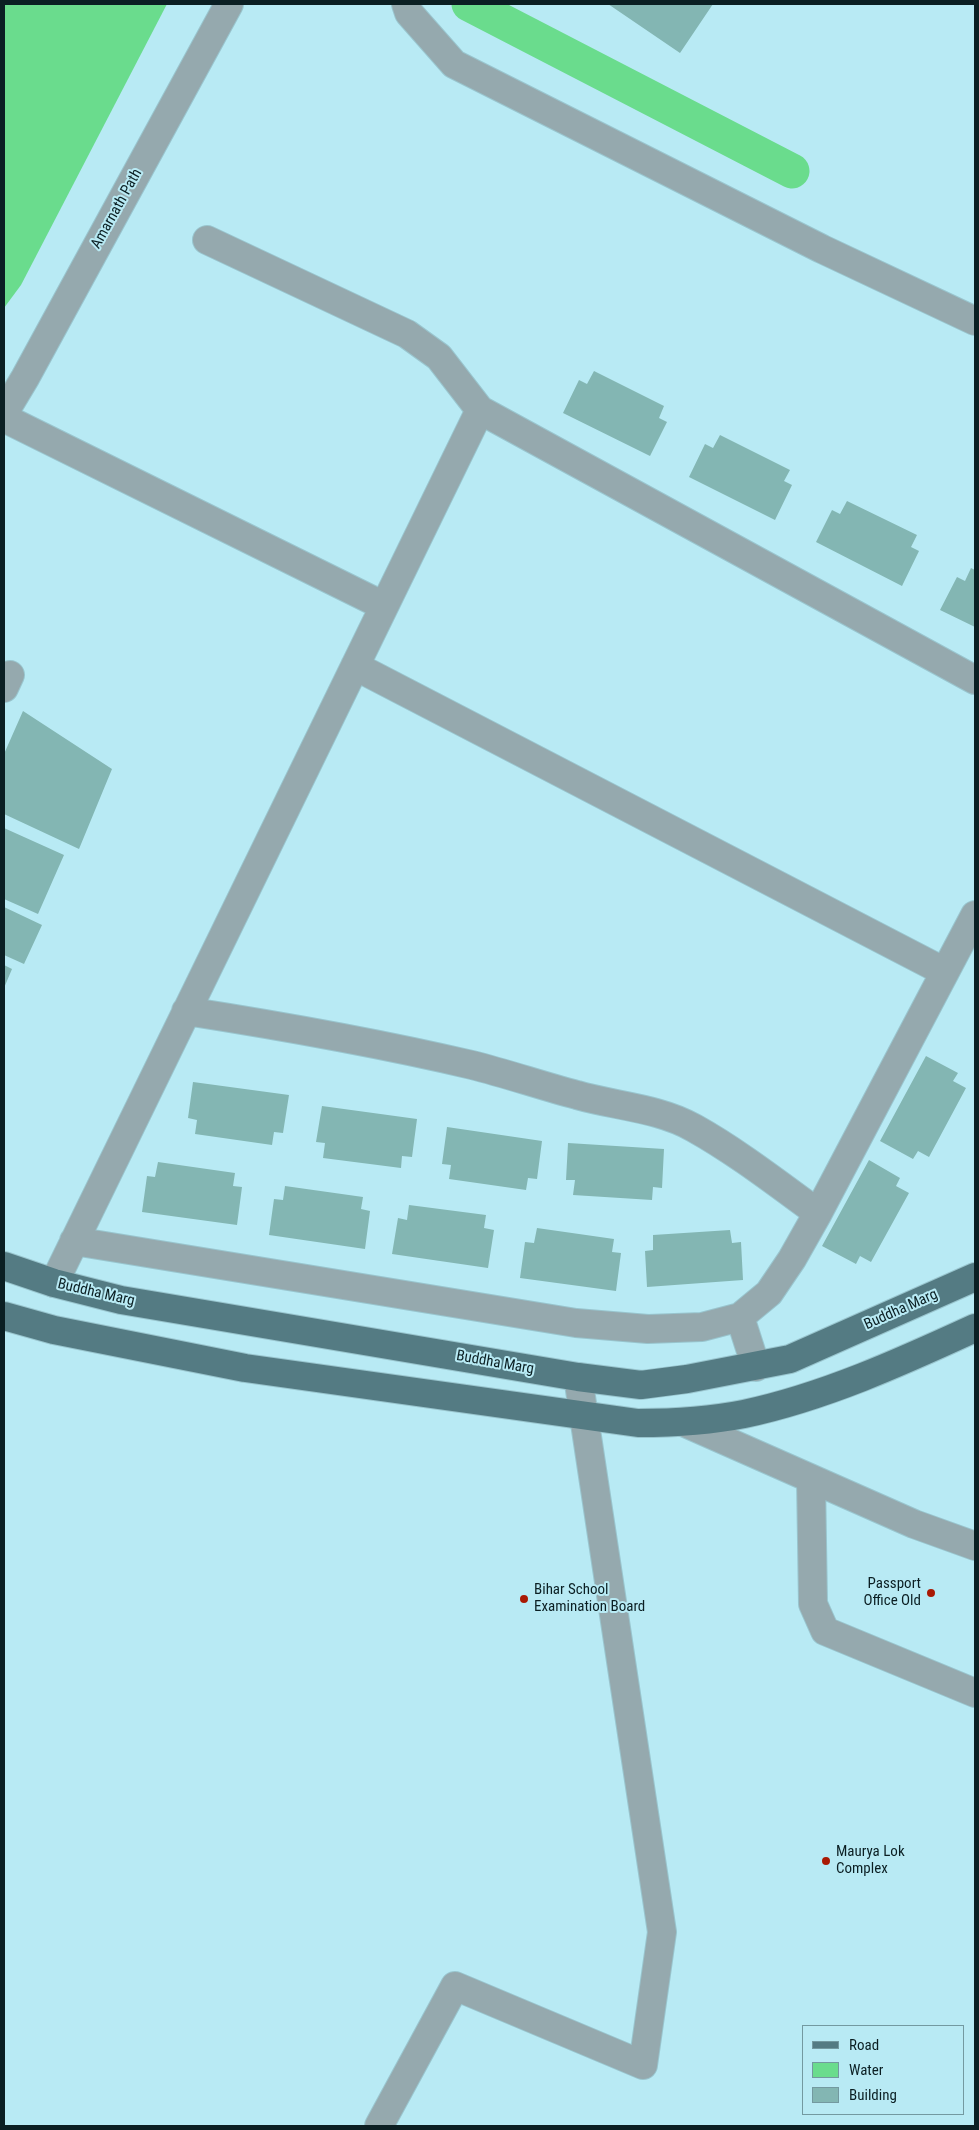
<!DOCTYPE html>
<style>
body{margin:0}
#map{position:relative;width:979px;height:2130px;overflow:hidden;background:#b8eaf4;font-family:"Roboto Condensed",sans-serif}
canvas{display:block}
.frame{position:absolute;inset:0;border:5px solid #0b1f23;pointer-events:none}
.legend{position:absolute;left:802px;top:2025px;width:162px;height:90px;box-sizing:border-box;background:#b8eaf4;border:1px solid #7399a0;margin:0;padding:6px 9px;list-style:none;font-size:15px;color:#0b1f23}
.legend li{display:flex;align-items:center;gap:10px;height:25px}
.legend b{width:25px;border:1px solid #7399a0}
</style>
<div id="map">
<canvas width="979" height="2130"></canvas>
<div class="frame"></div>
<ul class="legend">
<li><b style="height:6px;background:#547b83"></b>Road</li>
<li><b style="height:14px;background:#6adc8d"></b>Water</li>
<li><b style="height:14px;background:#83b6b3"></b>Building</li>
</ul>
</div>
<script>
const ctx = document.querySelector('canvas').getContext('2d');
ctx.lineJoin = 'round';
function fill(path, color) { ctx.fillStyle = color; ctx.fill(path, 'evenodd'); }
function stroke(path, color, width, dash) { ctx.strokeStyle = color; ctx.lineWidth = width; ctx.lineCap = dash ? 'butt' : 'round'; ctx.setLineDash(dash || []); ctx.stroke(path); }
function drawText(font, color, halo, rows, align = 'center') {
  ctx.font = font + ' "Roboto Condensed",sans-serif'; ctx.lineWidth = 4; ctx.setLineDash([]); ctx.textBaseline = 'middle'; ctx.strokeStyle = halo; ctx.fillStyle = color; for (const [text, x, y, turn = 0] of rows) {
    ctx.save(); ctx.translate(x, y); ctx.rotate((+turn || 0) * Math.PI / 180); ctx.textAlign = isNaN(turn) ? turn : align; if (halo) ctx.strokeText(text, 0, 0); ctx.fillText(text, 0, 0); ctx.restore();
  }
}
fill(new Path2D(`
 M4,4h163l-146,281 -17,23z`), '#6adc8d');
stroke(new Path2D(`
 M469,4l323,167`), '#6adc8d', 35);
fill(new Path2D(`
 M608,4h105l-33,49z
 M594,371l70,35 -5,12 8,4 -17,34 -87,-43 16,-33 8,4z
 M720,435l70,35 -6,11 8,4 -17,35 -86,-43 16,-33 8,4z
 M847,501l70,34 -6,12 8,4 -17,35 -86,-44 16,-32 8,4z
 M971,568l4,2v57l-35,-17 17,-33 8,4z
 M23,711l89,58 -33,80 -75,-35v-60z
 M4,828l60,27 -26,59 -34,-15z
 M4,907l38,18 -18,39 -20,-9z
 M4,965l8,4 -8,19z
 M926,1056l32,17 -5,8 13,7 -37,69 -11,-6 -5,8 -33,-18z
 M193,1082l96,13 -6,38 -9,-1 -2,13 -77,-11 2,-14 -9,-2z
 M322,1106l95,13 -5,38 -10,-1 -1,12 -78,-10 2,-15 -9,-1z
 M447,1127l95,14 -5,38 -9,-1 -2,12 -77,-11 2,-14 -9,-1z
 M568,1143l96,6 -2,39 -9,-1 -1,13 -79,-5 2,-15h-9z
 M869,1160l31,18 -4,8 13,7 -38,69 -11,-6 -4,8 -34,-18z
 M158,1162l77,11 -2,13 9,1 -5,38 -95,-13 5,-36 8,1z
 M285,1186l78,11 -2,12 9,2 -5,38 -96,-14 5,-36 9,1z
 M409,1205l77,10 -2,13 10,2 -6,38 -96,-14 6,-36 9,2z
 M537,1228l77,11 -2,13 9,1 -5,38 -96,-13 5,-36 9,1z
 M730,1230l2,13 9,-1 2,38 -96,7 -2,-36 8,-1v-15z`), '#83b6b3');
const minor = new Path2D(`
 M406,4l3,9 45,51 368,185 153,72
 M207,240l200,94 32,23 41,53 495,270
 M4,413l21,-35 204,-374
 M4,418l380,188
 M355,666l590,306
 M4,688l6,-13
 M186,1011c96,15 192,32 286,54 36,9 70,21 105,30 38,11 82,13 117,33 43,24 84,56 124,85
 M74,1241l502,82 72,6 54,-2 38,-10 29,-24 23,-34 26,-46 157,-298
 M54,1283l426,-873
 M740,1317l16,50
 M683,1422l231,102 61,22
 M811,1479l2,125 12,27 150,62
 M379,2126l76,-140 188,79 19,-133 -84,-555`);
const major = new Path2D(`
 M4,1266l50,17 67,17 457,77 63,8 46,-6 103,-20 185,-82
 M4,1316l50,14 191,38 393,55c35,0 71,-2 106,-9 80,-17 157,-52 231,-86`);
stroke(minor, '#99c5ce', 30);
stroke(major, '#99c5ce', 30);
stroke(minor, '#95a9ae', 28);
stroke(major, '#547b83', 28);
for (const [x, y, r, color] of [
 [931,1593,5,"#a91903"],
 [524,1599,5,"#a91903"],
 [826,1861,5,"#a91903"]
]) { const dot = new Path2D(); dot.arc(x, y, r, 0, 2 * Math.PI); ctx.fillStyle = color; ctx.fill(dot); stroke(dot, '#b8eaf4', 2); }
drawText('15px', '#0b1f23', '#b8eaf4', [
 ["Amarnath Path",117,209,-61],
 ["Buddha Marg",96,1293,13],
 ["Buddha Marg",901,1310,-24],
 ["Buddha Marg",495,1363,10]
]);
drawText('15px', '#0b1f23', '#b8eaf4', [
 ["Passport",921,1584,"right"],
 ["Office Old",921,1601,"right"],
 ["Bihar School",534,1590],
 ["Examination Board",534,1607],
 ["Maurya Lok",836,1852],
 ["Complex",836,1869]
], 'left');
</script>
